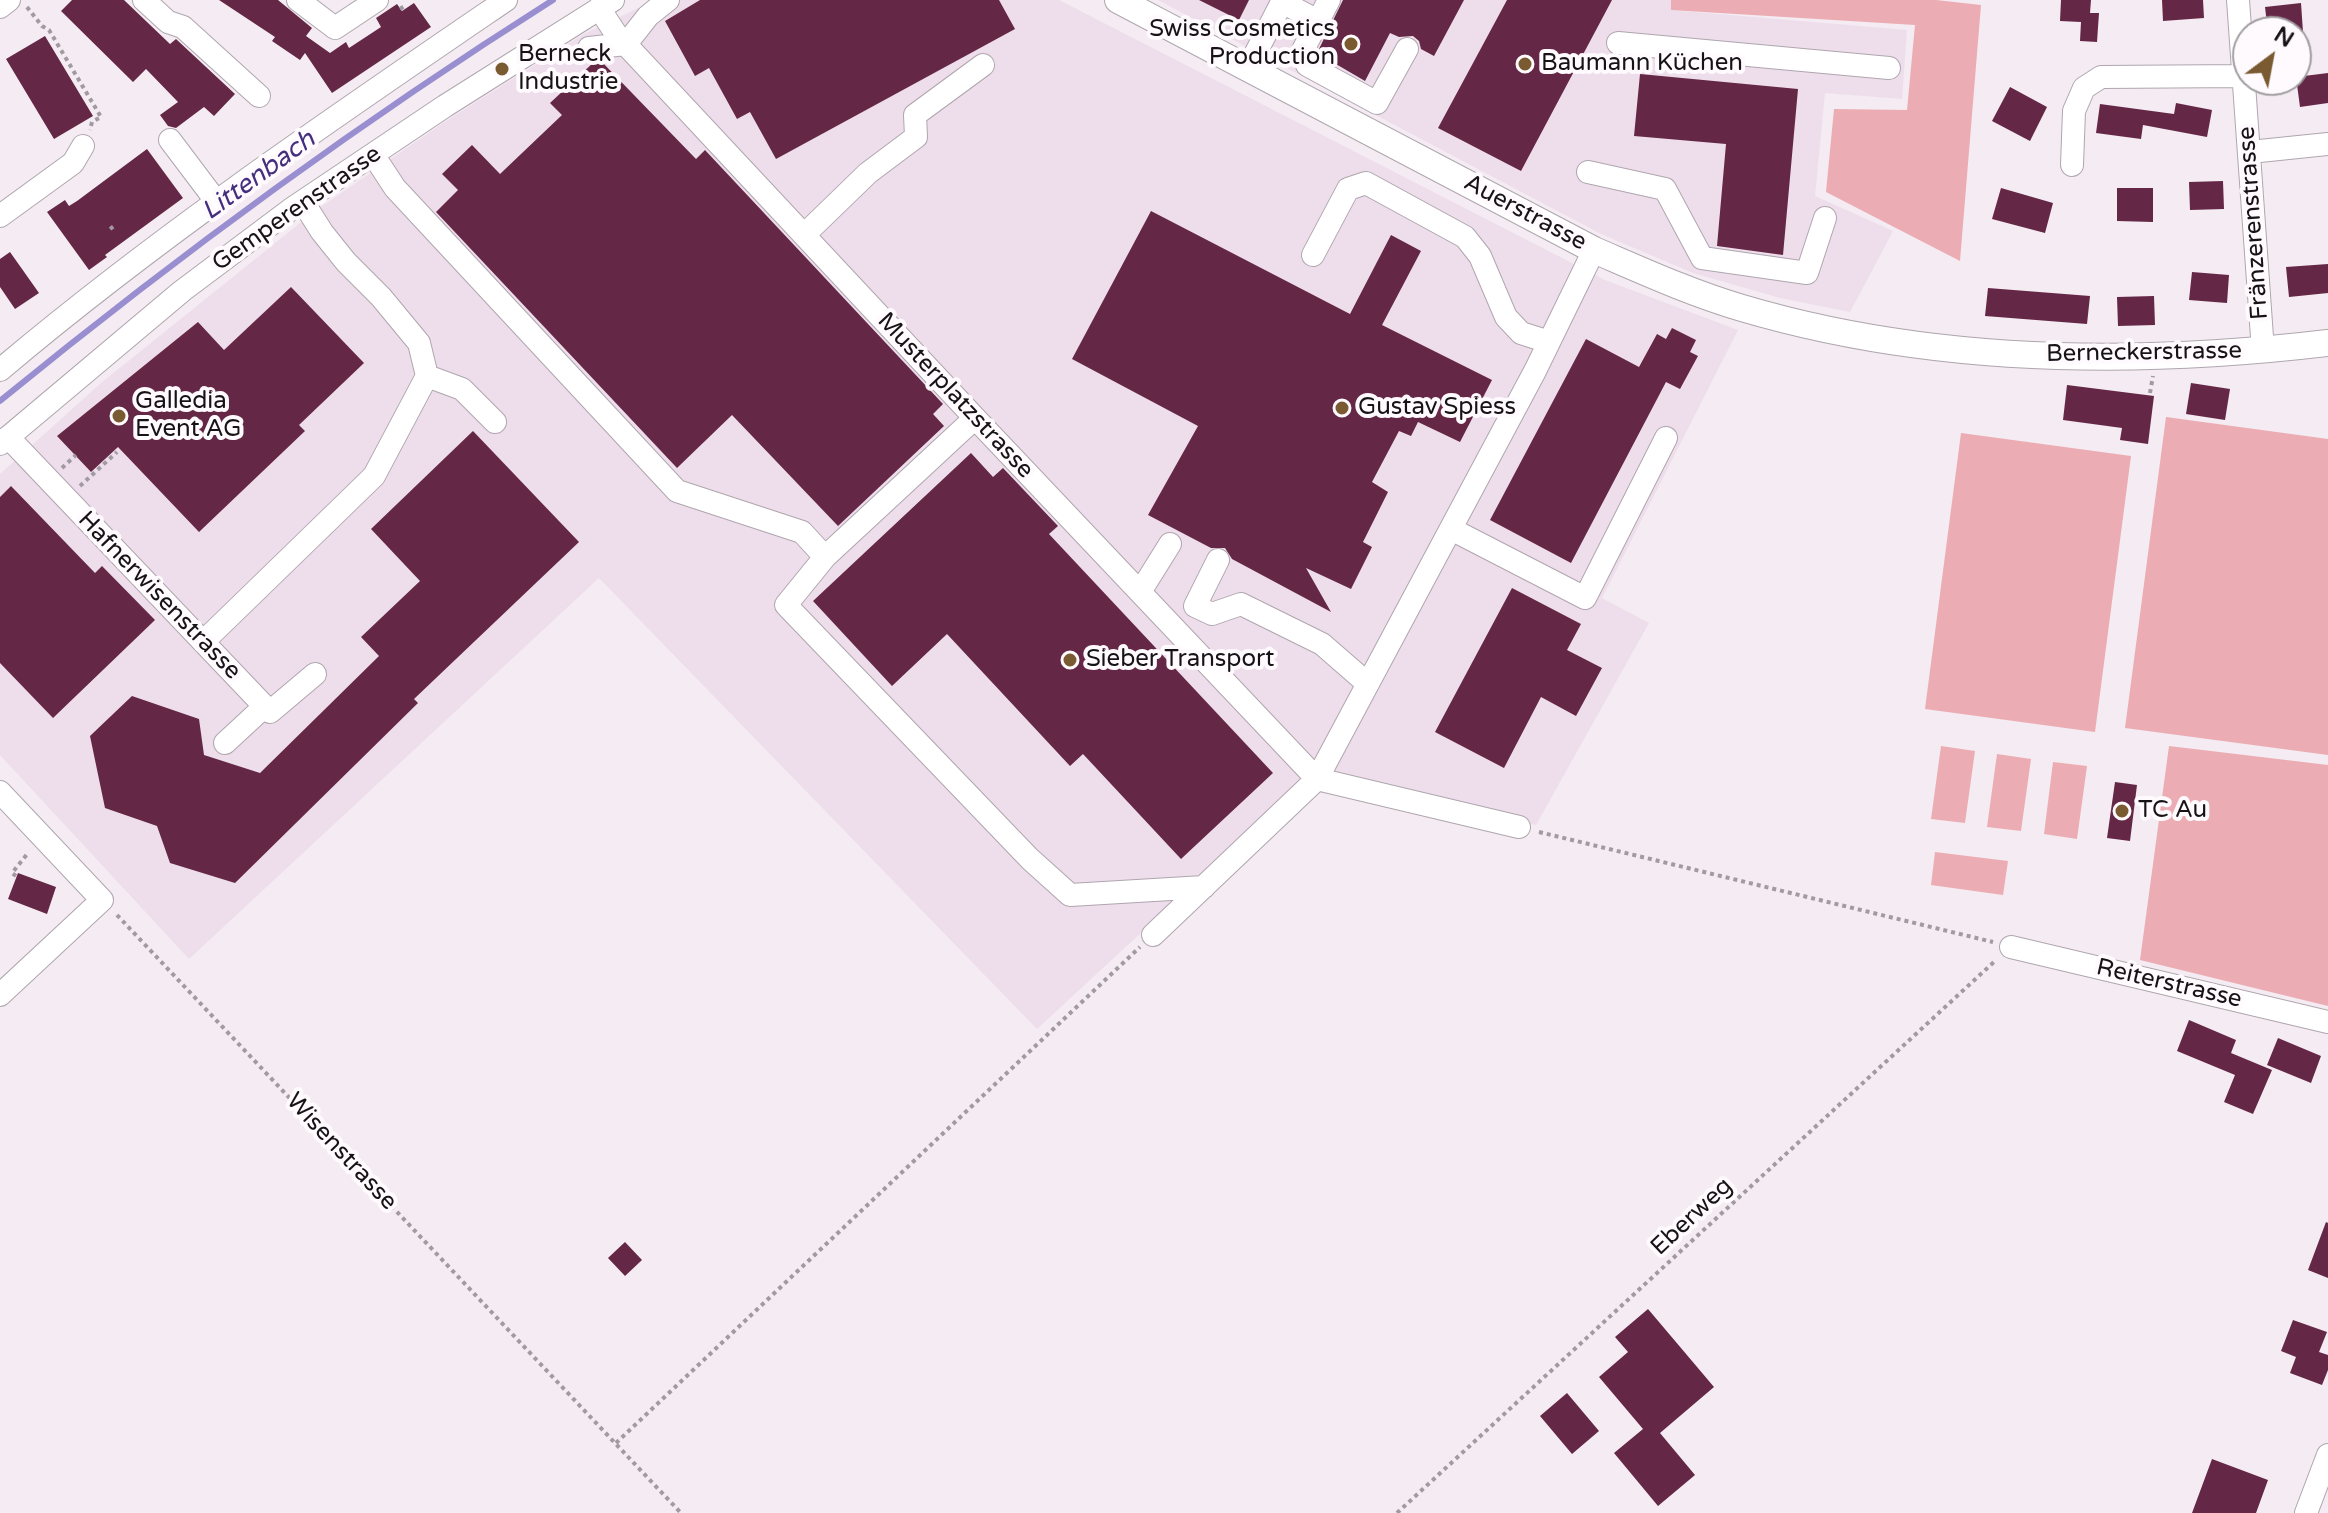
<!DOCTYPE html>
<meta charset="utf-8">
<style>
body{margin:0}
#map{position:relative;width:2328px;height:1513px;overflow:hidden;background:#f4ebf3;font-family:"Varela Round",sans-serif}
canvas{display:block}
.north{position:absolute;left:2232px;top:16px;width:80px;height:80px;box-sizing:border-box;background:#fefafd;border:2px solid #a19ea1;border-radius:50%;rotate:32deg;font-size:22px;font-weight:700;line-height:32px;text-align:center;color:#161316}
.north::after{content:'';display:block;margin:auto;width:28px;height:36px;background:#7a5a30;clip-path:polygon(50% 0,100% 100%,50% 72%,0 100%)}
</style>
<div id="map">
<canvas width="2328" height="1513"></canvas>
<div class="north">N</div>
</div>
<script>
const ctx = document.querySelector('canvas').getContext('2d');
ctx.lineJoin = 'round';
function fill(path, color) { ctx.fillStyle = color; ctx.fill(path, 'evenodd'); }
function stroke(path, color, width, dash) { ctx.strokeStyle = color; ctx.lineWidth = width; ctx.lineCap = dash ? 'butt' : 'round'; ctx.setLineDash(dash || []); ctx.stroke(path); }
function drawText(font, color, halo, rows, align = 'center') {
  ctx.font = font + ' "Varela Round",sans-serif'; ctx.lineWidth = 8; ctx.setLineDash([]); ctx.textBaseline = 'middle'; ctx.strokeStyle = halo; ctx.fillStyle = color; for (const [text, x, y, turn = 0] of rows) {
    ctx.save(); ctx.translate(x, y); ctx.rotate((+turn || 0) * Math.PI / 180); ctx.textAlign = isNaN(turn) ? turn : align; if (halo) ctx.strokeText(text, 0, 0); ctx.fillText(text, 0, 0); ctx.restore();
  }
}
fill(new Path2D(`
 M655,0h404l546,280 133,50 -136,268 47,25 -113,202 -221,-53 -278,257 -438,-451 -410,381 -189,-204v-281l101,-91 214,-172 134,-92 135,-85z
 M1158,0h513v10l236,20 -5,69 -77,-6 -10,103 78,35 -43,81 -70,-14 -87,-25 -92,-39z`), '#eedeeb');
fill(new Path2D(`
 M1671,0h265l45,5 -21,256 -134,-69 8,-83 73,1 8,-85 -244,-15z
 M2166,417l162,22v316l-203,-27z
 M1961,433l170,23 -36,276 -170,-23z
 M1941,746l34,5 -10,72 -34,-4z
 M2169,746l159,19v241l-188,-46z
 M1997,754l34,5 -10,72 -34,-4z
 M2053,762l34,4 -10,73 -33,-5z
 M1935,852l73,9 -5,34 -72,-10z`), '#ebadb3');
stroke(new Path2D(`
 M0,401c176,-144 360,-279 553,-401`), '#988ed0', 6);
fill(new Path2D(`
 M72,0h52l46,44 6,-5 59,55 -21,22 -10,-9 -28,21 -8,-2 -8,-11 18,-13 -32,-33 -13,13 -72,-71z
 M219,0h59l34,28 -6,8 24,17 16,-11 3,6 32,-21 -5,-9 21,-14 5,7 12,-8 17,24 -99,66 -27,-40 -5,7 -28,-19 3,-4z
 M700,0h299l16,29 -239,130 -26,-47 -13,7 -28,-51 -14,8 -30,-55z
 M1199,0h50l-10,20z
 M1343,0h121l-30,56 -13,-7 -2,-8 -6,-5 -14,1 -9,-4 -25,48 -48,-28z
 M1507,0h105l-91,171 -83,-43z
 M2061,0h30l-1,13h9l-2,29 -17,-1 1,-19 -21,-1z
 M2162,0h41l1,18 -41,3z
 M2301,3l2,29h-35l-3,-25z
 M45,36l48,80 -39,23 -48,-80z
 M601,61l95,98 9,-9 238,254 -10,10 11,12 -106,100 -106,-111 -55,53 -241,-256 22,-22 -16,-16 30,-29 28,29 62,-59 -12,-12 44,-41z
 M2328,73v30l-28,4 -4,-30z
 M1640,74l158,15 -15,166 -66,-9 9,-102 -92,-8z
 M2010,87l37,20 -17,34 -38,-20z
 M2176,103l36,7 -5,27 -64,-12 -2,14 -45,-6 4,-29 74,10z
 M147,149l36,49 -78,57 2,2 -18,13 -42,-58 18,-12 4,6 8,-5z
 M2223,181l1,28 -34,1 -1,-28z
 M2001,188l52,15 -8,30 -53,-14z
 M2117,188h36v34l-36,-1z
 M1151,211l199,103 41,-79 30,16 -39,74 110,55 -32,62 -42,-20 -7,14 -12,-5 -27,51 16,10 -25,50 9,5 -21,42 -45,-21 25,44 -99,-53 -7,-11h-14l-63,-33 50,-89 -126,-67z
 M10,252l29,41 -24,16 -15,-22v-28z
 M2328,264v29l-39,4 -3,-30z
 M2192,272l37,3 -2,28 -38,-3z
 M291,287l73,76 -65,62 6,6 -106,101 -81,-85 -27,25 -34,-36 141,-114 26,28z
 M1988,288l102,8 -3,28 -102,-8z
 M2154,296l1,29 -37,1 -1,-29z
 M1672,328l24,12 -6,12 8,4 -18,33 -14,-7 -95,181 -81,-43 96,-181 53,28 18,-33 9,5z
 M2191,383l39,6 -5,31 -39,-6z
 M2067,385l87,11 -6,48 -28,-4 2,-12 -59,-8z
 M473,431l106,111 -165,157 4,4 -183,180 -65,-20 -13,-37 -52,-18 -15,-72 42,-40 67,23 5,36 56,18 119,-117 -18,-19 59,-56 -49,-52z
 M971,453l22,24 10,-9 55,58 -9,8 224,239 -92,86 -98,-105 -13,12 -123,-132 -55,52 -79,-85z
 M11,486l84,87 7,-7 53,54 -102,98 -53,-55v-166z
 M1512,588l69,36 -14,26 35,18 -26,48 -35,-19 -37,71 -69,-36z
 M2115,782l22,3 -7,56 -23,-3z
 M18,873l38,14 -9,27 -39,-15z
 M2189,1020l47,20 -5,13 41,17 -19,44 -29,-12 11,-27 -58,-24z
 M2278,1038l43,18 -10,27 -44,-18z
 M2326,1222l2,1v55l-20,-8z
 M625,1242l17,18 -17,16 -17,-18z
 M1648,1309l66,78 -54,46 35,42 -37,31 -44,-53 29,-24 -44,-52 29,-25 -13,-15z
 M2293,1320l34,12 -8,20 9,3v15l-6,15 -32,-12 6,-16 -15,-6z
 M1567,1393l32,38 -27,23 -32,-38z
 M2212,1459l56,21 -12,33h-64z`), '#652746');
const minor = new Path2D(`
 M144,0l24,22 15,5 76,69
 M298,0l37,28 42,-28
 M1329,0l-27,52 5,13 70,38 30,-54
 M2238,0l25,351
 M1282,2l36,19
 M0,7l9,-7
 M599,8l17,26 359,384 342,361 218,-408 59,-121
 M1618,43l271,25
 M589,48l37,-4 22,-28 20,-16
 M1248,68l35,-68
 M170,140l46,61
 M2250,152l78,-8
 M374,156l21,32 282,303 125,41 23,25 150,-139
 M2072,165l2,-54 10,-23 17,-11 142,-1
 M1588,172l77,17 37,69 105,15 18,-55
 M303,202l19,30 24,30 35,35 38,46 8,33
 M0,216l73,-53 10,-17
 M804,235l64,-62 48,-36 -1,-22 68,-50
 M1313,255l35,-66 18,-6 99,54 15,19 26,61 15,16 28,9
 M0,370c160,-135 333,-252 506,-370
 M8,437l262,275 45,-38
 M0,444l182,-153 108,-81 155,-104 168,-106
 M1451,529l134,69 81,-160
 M825,557l-39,48 244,254 40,36 134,-8
 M1218,560l-23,46 17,8 29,-10 81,40 46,40
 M1140,592l30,-48
 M203,642l171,-166 53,-100 35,13 33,33
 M225,743l40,-37
 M0,792l102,108 -102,95
 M1153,935l164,-156 202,48
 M2011,947l317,75
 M2306,1513l22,-58`);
const major = new Path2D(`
 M1118,0l476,250c49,21 97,43 148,58 189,56 392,58 586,35`);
stroke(minor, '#afa6ae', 24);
stroke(major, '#afa6ae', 28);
stroke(new Path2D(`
 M27,7l15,19 7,4 52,87 -9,5 -2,8
 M400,9l6,-4
 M110,229l4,-3
 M2150,393l3,-17
 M62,468l14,-13
 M80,486l37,-34
 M1539,832l454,110
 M16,876l-4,-3 16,-20
 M117,915l564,598
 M616,1443l524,-496
 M1397,1513l598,-552`), '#a19aa1', 4, [4, 4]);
stroke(minor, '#fff', 22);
stroke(major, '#fff', 26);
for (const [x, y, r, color] of [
 [1351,44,8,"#7a5a30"],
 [1525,64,8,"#7a5a30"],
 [502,69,8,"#7a5a30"],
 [1342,408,8,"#7a5a30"],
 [119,416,8,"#7a5a30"],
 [1070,660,8,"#7a5a30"],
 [2122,811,8,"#7a5a30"]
]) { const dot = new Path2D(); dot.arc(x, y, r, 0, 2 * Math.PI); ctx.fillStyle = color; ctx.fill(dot); stroke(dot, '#fefafd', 3); }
drawText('24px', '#161316', '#fefafd', [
 ["Swiss Cosmetics",1335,30,"right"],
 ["Production",1335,58,"right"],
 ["Berneck",518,55],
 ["Industrie",518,83],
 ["Baumann Küchen",1541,64],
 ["Galledia",135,402],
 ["Event AG",135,430],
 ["Gustav Spiess",1358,408],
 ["Sieber Transport",1086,660],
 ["TC Au",2138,811]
], 'left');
drawText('24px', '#161316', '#fefafd', [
 ["Gemperenstrasse",297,209,-35],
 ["Auerstrasse",1525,213,28],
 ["Fränzerenstrasse",2254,223,-94],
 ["Berneckerstrasse",2144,353,-1],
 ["Musterplatzstrasse",955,396,47],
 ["Hafnerwisenstrasse",159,596,46],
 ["Reiterstrasse",2169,984,13],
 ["Wisenstrasse",341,1152,47],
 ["Eberweg",1692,1217,-43]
]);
drawText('italic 26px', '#432f7e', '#fefafd', [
 ["Littenbach",259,176,-36]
]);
</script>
